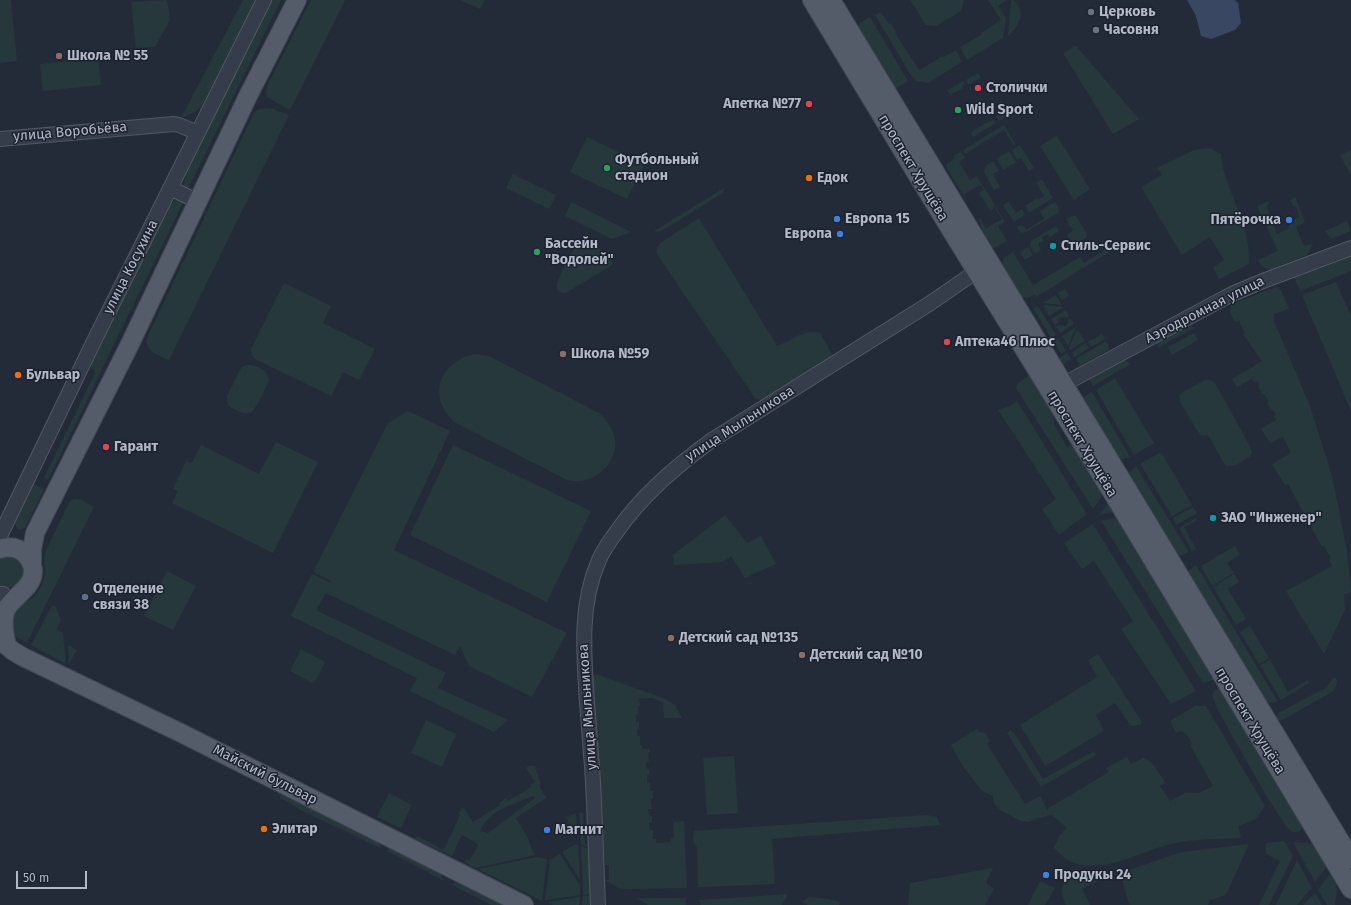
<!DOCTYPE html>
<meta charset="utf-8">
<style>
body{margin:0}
#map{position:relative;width:1351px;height:905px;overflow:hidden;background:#232b39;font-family:"Fira Sans",sans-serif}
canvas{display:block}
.scale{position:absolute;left:16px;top:871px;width:71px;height:18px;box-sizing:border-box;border:2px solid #b2b8c6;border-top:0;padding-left:5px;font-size:12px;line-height:14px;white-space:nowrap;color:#b2b8c6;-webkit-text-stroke:3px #1c222e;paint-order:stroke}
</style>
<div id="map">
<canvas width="1351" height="905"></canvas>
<div class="scale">50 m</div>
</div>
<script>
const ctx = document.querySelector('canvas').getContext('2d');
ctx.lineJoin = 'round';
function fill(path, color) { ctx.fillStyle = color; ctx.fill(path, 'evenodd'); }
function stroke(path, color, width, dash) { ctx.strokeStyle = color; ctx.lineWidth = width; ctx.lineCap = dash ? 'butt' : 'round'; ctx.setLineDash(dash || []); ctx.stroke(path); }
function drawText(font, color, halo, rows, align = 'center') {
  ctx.font = font + ' "Fira Sans",sans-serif'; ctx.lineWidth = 3; ctx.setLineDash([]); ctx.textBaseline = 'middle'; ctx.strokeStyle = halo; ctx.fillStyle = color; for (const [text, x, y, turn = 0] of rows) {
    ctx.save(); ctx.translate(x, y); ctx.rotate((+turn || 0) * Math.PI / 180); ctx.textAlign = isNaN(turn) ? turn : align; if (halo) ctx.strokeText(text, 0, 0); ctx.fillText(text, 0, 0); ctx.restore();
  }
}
fill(new Path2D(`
 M0,0h11l6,61 -17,2z
 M167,0l3,20 -15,27 -19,1 -5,-46z
 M243,0h14l-50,98 -10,13 -13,6h-2l1,-3z
 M271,0h10l-92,187 -5,1 -1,-3 10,-30z
 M311,0h34l-55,110 -23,-13 -1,-6 2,-7z
 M460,0h25l-5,9z
 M910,0h54l-3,11 -25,15 -10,-1z
 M988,0h19l-9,6 8,12 -3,20 -36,22 -7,-13 21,-12v-2l20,-13z
 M1011,0h3c2,2 5,6 6,9 3,9 -5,22 -12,27z
 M881,12l8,12 1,-1 6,9 -1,1 24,37 22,-13 1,1 14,-8 6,12 -34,21 -12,-2 -4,-4 -37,-62z
 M870,17l38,64 -15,9 -35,-62 2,-5z
 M1076,46l63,73 -26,15 -50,-81z
 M98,58l3,27 -58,6 -3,-27z
 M978,73l3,5 -13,7 -2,-5z
 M963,81l2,3 -3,2 1,2 -13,7 -3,-4z
 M1002,101l6,11 -5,7 -4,2 -3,-5 7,-4 -4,-10z
 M262,108l11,1 16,6 -120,245c-11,-5 -24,-8 -22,-22l106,-223 3,-4z
 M994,120l2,3 -23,14 -2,-5 15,-9h1z
 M1004,125l12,20 -2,1 -10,-16 -39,24 -2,-4z
 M1057,136l33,53 -16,11 -34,-54z
 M587,137l57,27 -17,35 -57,-27z
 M1020,145l14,23 -5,3 -8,-13 -4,2 -5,-10z
 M1210,148l11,6c2,27 17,50 24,75 3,12 4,23 4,35l-30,15 -6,-12 11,-7 -14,-23 -28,18 -41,-68 21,-12 -5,-7 37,-18z
 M1351,150v25l-11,-20z
 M961,151l4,7 -6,4 11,18 7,-4 28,46 -7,4 9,15 -13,7 -3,1 -4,-3 3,-2 -2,-3 -3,2 -6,-24h1l6,9 16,-9 -8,-13 -3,6 -12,-19 5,-3 -4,-5 -17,10 -17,-29 2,-3 7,-5 -1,-2z
 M1009,151l7,11 -13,8 -6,-11z
 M993,161l6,10 -6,3 7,13 -6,3 -10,-18 2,-6z
 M513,174l43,21 -7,14 -43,-21z
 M1042,179l11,19 -24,15 -4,-7 12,-8 1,2 6,-4 -8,-13z
 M724,188l-1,5 -63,39 -6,-1z
 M1295,197l10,25 -9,5 8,19 9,-3 -6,12 -37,15 -9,-4 -3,-6 20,-9 -21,-45 12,-5 -2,7 10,26 11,-5 2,-7 9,-5 -3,-11 -2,1 -4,-7z
 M177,199h5v6l-134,275 -4,-2 51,-105 -6,-12 77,-152z
 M571,202l60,30 -19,7 -47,-23z
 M1009,202l7,11 6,-4 3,6 -11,7 -11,-17z
 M1055,202l4,7 -1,4 -32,19 -4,1 -3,-2 -2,-4 5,-3 4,6 18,-11 -4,-8z
 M1072,216h4l11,18 -1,4 -17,10 -2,-4 4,-3 -4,-6 6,-5 -7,-11z
 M699,218l78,128c13,-5 28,-18 43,-13l12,21 -1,7 -66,39h-5l-5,-2 -98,-144v-6l3,-5z
 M1347,221l4,10 -20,8 -6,-8z
 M1056,226l3,5 -9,6 -2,-3 -5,2 -1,2 2,2 -6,4 3,6 -6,4 -5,-8 1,-5z
 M582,243c13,-1 20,5 22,18l5,-2 3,1v5l-46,28c-6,0 -10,-3 -9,-10 6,-13 11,-32 25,-40z
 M1028,247l5,8 -8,5 -5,-8z
 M1109,248l2,3 -75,46 -1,-2 -8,3 -6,-1 -19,-32 1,-6 10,-7 20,33 47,-28 4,6z
 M1351,253v18l-51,20 -7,-16z
 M1336,282l15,34v95l-49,-116z
 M284,283l47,23 -8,17 52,26 -16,31 -16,-8 -12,24 -76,-37 -3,-4 -1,-6z
 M1276,287l5,3 8,19 -15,5v7l36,85 22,70 15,74 4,42 -7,2 1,16 -21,44 -38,-63 46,-25 -3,-7 2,-1 -7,-12 -2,1 -34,-63 -3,1 -13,-21 19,-11 -8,-16 -13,6 -9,-14 15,-9 -2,-4 2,-1 -2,-4h-2l-5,-8 2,-1 -5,-8 -1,1 -5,-9 1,-1 -2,-4 -3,1 -2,-3 -15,8 -5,-8 30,-18 -19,-27 2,-1 -6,-12 -4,1c-4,-7 -7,-11 -3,-18z
 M1065,289l4,7 -7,4 -4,-7z
 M1056,295l6,10 -20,-2z
 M1043,305l21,2 -15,9z
 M1038,306l18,29 -5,3 -18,-30z
 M1066,310l3,6 -2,2 -6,-1 -3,3v3l-3,2 -4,-6z
 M1071,319l3,5 -14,9 -4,-6 4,-2 6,1 2,-3v-3z
 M1189,325l5,3 -36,20v-8z
 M1076,327l-8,19 -6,-10z
 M1077,329l8,12 -15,9 -1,-2z
 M1194,333l4,7 -26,15 -4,-8z
 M1102,334l3,5 -14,8 -3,-5z
 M1058,338l8,13 -5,3 -8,-13z
 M1106,341l3,5 -1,4 -28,16 -4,-7z
 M1086,343l3,5 -14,9 -3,-5z
 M1067,353l4,6 -11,7 -1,-7z
 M476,354l13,2 110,57c7,6 13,14 15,23 6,19 -10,40 -29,44 -6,2 -12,1 -18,0l-113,-58c-6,-7 -13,-14 -14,-24 -5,-23 15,-41 36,-44z
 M1122,360l6,2 2,2 -37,22 -4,-7z
 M246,365c10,-1 23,5 23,16 -4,7 -12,30 -20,32 -5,2 -10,-2 -15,-4 -6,-3 -8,-6 -7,-13l14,-28z
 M1028,376h8l19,35 -1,13 13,23 6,-3 32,48 -12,17 -77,-121 2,-5z
 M1115,378l39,65 -20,12 -38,-65z
 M1205,380h5l5,3 36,65 1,5 -2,3c-6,5 -17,13 -25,9l-17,-30 -6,1 -4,-4 -18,-30 -1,-6 4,-4z
 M1092,392l38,65 -10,3 -4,-1 -36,-60z
 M1017,401l70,113 -28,21 -17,-26 14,-10 -58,-89 12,-4z
 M408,411l42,20 -56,119 173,83 -35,64 -63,-31 -9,-20 -5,9 -129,-62 -10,17 130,63 -8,15 70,32 -14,12 -84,-41 7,-13 -126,-62 21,-42 19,9v-2l-18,-9 75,-149z
 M276,442l42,20 -45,91 -101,-50 6,-12 -5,-2 13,-28 6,2 9,-18 58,29z
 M453,445l138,66 -44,91 -137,-67z
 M1161,452l31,53 -20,11 -32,-52z
 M1136,466l53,86 -12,5 -49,-83z
 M34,484l10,5 -19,39 -6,2 -2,-1 -2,-7z
 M75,499l7,1 12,7 -67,136 -19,-11v-4l7,-18 20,-14 7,-11 3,-13 -1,-14 2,-8 23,-47 2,-3z
 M1111,499l6,12 -18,4z
 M1193,507l4,6 -21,12 -3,-7z
 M725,515l22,28 14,-7 15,28 -31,14 -14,-22 -8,6 -49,3 -1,-10z
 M1120,517l95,154 -2,9 -10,3 -102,-162z
 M1196,518l1,2 -13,7 12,22 -4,2 -13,-23z
 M1093,524l103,167 -25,13 -50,-75 12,-8 -39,-60 -12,8 -18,-26z
 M1235,546l5,9 -13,8 7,10 -22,13 -11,-20z
 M0,554l19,1 8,17 -12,15 -6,1 -9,-2z
 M1196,565l82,137 -6,1 -9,-2 -77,-128z
 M167,571l29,15 -23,44 -29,-14z
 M1234,574l5,8 -11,7 18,30 -10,6 -23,-38z
 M52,605l4,2 5,14 -5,8 7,4 3,31 -35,-19z
 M1250,626l19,32 -10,6 -19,-32z
 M68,645l9,5 -8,14z
 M301,649l24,13 -11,22 -24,-13z
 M1098,654l44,68 -1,3 -10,1 -16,-23 -19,12 8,16 -59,35 -25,-41 77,-48 -9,-17z
 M1270,660l18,32 20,-12 1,3 -28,17 -21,-35z
 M596,674l67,24 12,7 7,13h-18l-1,-15 -10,-5h-14l1,8h-2v9l-2,1v6h3v7h-2v7h3v9h2v4h8v3l-2,1 1,9h-3v6l3,1v6h-2v8h3v8h3v8h-2l1,10h-4l1,7h3v7h-3l1,7h3v9h3v4l15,-1v-4h3l-1,-16 11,-1 3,67 -58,1 -11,-1 -13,-8h4v-15h-4l-15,-184z
 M1335,678l2,2 -1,7 -4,5 -48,27 -6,1 -2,-2 4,-6 47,-25 5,-8z
 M1219,687l7,2 79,136c-2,4 -7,8 -12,7 -11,-4 -67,-108 -76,-124l-5,-14z
 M1195,706h11l59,100 -10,14 -17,6 3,12c-23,1 -48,1 -70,6 -31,7 -61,28 -94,20 -9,-2 -17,-10 -23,-16l5,-12 8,-8 -15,-13 -18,4 -5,3 -8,-1 -21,-11 -6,-7 -1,-7 -11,-5 -18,-23 -13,-23 26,-16 2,3 7,2 4,7 -3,3 38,60 15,-8 7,13 62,-37 -3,-4 21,-11 4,7 12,-6 7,3 16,22 -6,3 10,15 15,-8h14l14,-7 -23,-41 2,-1 -5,-10 -6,-3 -5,2 -6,-12z
 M426,720l30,14 -14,33 -31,-14z
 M1010,730l5,4 28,45 51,-28 2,4 -55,32 -34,-54z
 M734,756l4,57 -31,2 -4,-57z
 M529,766h6c1,7 4,11 6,18l-2,1 7,13 -30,20 12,20 3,9 4,8 -60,13 -10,-6 1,-3 3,1 5,-7 4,-9 -16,-9 -10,21 -37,-17 1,-2h3l25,13 16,-35 -2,-1 5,-7 10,15 27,-17 -1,-2 7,-5 2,3 23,-14 -1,-2 5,-3 -9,-14zM533,796h2v2l-47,35 -8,-2c10,-22 32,-26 53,-35z
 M284,793l96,47v8l-80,-38 -2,-2 -19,-11z
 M389,793l23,12 -11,23 -24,-11z
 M576,813l1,13 -7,3 -3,-12z
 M579,813h4l2,31 6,3 1,2 -11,-5z
 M927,815l10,2 3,8 -168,14 3,45 -77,3 -1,-39 -4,-7 1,-10z
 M1284,841l9,15 -24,49h-10l21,-44 -14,-7v-11z
 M1293,842l23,2 12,21 -13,17z
 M576,844l2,1 2,35 -18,-28z
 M1249,844l-23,51 -16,5 -2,5h-76l-3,-1 -9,-31 62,-21z
 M581,846l11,4 1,44 -10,1z
 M392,847l47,22 4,11 -56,-29 2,-3z
 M560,854l20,31v10l-35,5 5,-40z
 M537,857l10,2 -5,42 -64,-32z
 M1297,860l15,28 -15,17h-21z
 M993,868l-7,15 8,6 -9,16h-77l2,-22z
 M1332,870l5,20 -2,15h-8l-9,-15z
 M1069,871l27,3 2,4 -2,4 -14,7 8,16h-24c-7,-16 -4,-18 3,-34z
 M461,879l42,25 -1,1h-11l-39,-20z
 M1040,881l15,7 -10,17h-17z
 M1315,893l7,12h-19z
 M788,894l-6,11h-81l-2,-5z
 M593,895v10h-11l1,-9z
 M580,897l-1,8h-26l-6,-3z
 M809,897l19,2 12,3 -1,3h-31l-6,-3z
 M637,898h49v7h-38z`), '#26383b');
fill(new Path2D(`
 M1187,0h48l3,3 3,20 -6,7 -24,9 -10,-3 -5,-20z`), '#394762');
const minor = new Path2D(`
 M0,139l174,-15 5,1 19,8
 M170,188l27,13
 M1064,384l168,-90 31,-13 88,-33
 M0,536l94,-195 170,-341
 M0,594h3
 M598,905c-2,-46 -3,-93 -6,-139 -2,-21 -3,-42 -5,-63 -3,-48 -8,-98 12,-143 4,-9 10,-18 16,-26 26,-38 60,-67 97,-94l217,-136 48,-33`);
const major = new Path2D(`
 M812,0l109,181 191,311 239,397
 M831,0l520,859
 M0,549c9,-3 18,-2 25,5 5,4 7,10 8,16 1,19 -22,26 -28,42 -3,12 -1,22 2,33
 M32,564v-14l3,-17 94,-187 119,-250 49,-96
 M0,640l13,11 10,6 158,76 343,172`);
stroke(minor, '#525864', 16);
stroke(major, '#404653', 20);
stroke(minor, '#363d4a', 14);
stroke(major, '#545c6a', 18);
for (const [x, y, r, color] of [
 [1091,12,4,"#6b7280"],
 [1096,30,4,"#6b7280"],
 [59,56,4,"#8d6e63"],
 [978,88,4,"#e0444e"],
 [809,104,4,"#e0444e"],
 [958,110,4,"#2e9e5b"],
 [607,168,4,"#2e9e5b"],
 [809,178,4,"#e8710a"],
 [837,219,4,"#3f7fe0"],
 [1289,220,4,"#3f7fe0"],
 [840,234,4,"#3f7fe0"],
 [1053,246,4,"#0f9aa8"],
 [537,252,4,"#2e9e5b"],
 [947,342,4,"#e0444e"],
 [563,354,4,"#8d6e63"],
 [18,375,4,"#e8710a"],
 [106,447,4,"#e0444e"],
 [1213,518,4,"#0f9aa8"],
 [85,597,4,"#5c6f8a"],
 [671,638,4,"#8d6e63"],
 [802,655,4,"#8d6e63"],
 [264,829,4,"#e8710a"],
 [547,830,4,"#3f7fe0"],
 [1046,875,4,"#3f7fe0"]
]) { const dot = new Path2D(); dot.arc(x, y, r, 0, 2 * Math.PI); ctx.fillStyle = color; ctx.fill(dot); stroke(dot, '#1c222e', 1.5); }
drawText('bold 14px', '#b2b8c6', '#1c222e', [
 ["Церковь",1099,12],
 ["Часовня",1104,30],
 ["Школа № 55",67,56],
 ["Столички",986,88],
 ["Апетка №77",801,104,"right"],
 ["Wild Sport",966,110],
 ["Футбольный",615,160],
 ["стадион",615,176],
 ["Едок",817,178],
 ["Европа 15",845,219],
 ["Пятёрочка",1281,220,"right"],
 ["Европа",832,234,"right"],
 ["Бассейн",545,244],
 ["\"Водолей\"",545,260],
 ["Стиль-Сервис",1061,246],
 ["Аптека46 Плюс",955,342],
 ["Школа №59",571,354],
 ["Бульвар",26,375],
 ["Гарант",114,447],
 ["ЗАО \"Инженер\"",1221,518],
 ["Отделение",93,589],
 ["связи 38",93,605],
 ["Детский сад №135",679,638],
 ["Детский сад №10",810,655],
 ["Элитар",272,829],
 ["Магнит",555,830],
 ["Продукы 24",1054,875]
], 'left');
drawText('14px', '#b2b8c6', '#1c222e', [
 ["улица Воробьёва",70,132,-5],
 ["проспект Хрущёва",913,168,59],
 ["улица Косухина",131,267,-63],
 ["Аэродромная улица",1205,310,-27],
 ["улица Мыльникова",740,424,-33],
 ["проспект Хрущёва",1082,444,59],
 ["улица Мыльникова",588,707,-94],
 ["проспект Хрущёва",1250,721,59],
 ["Майский бульвар",265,775,27]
]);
</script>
